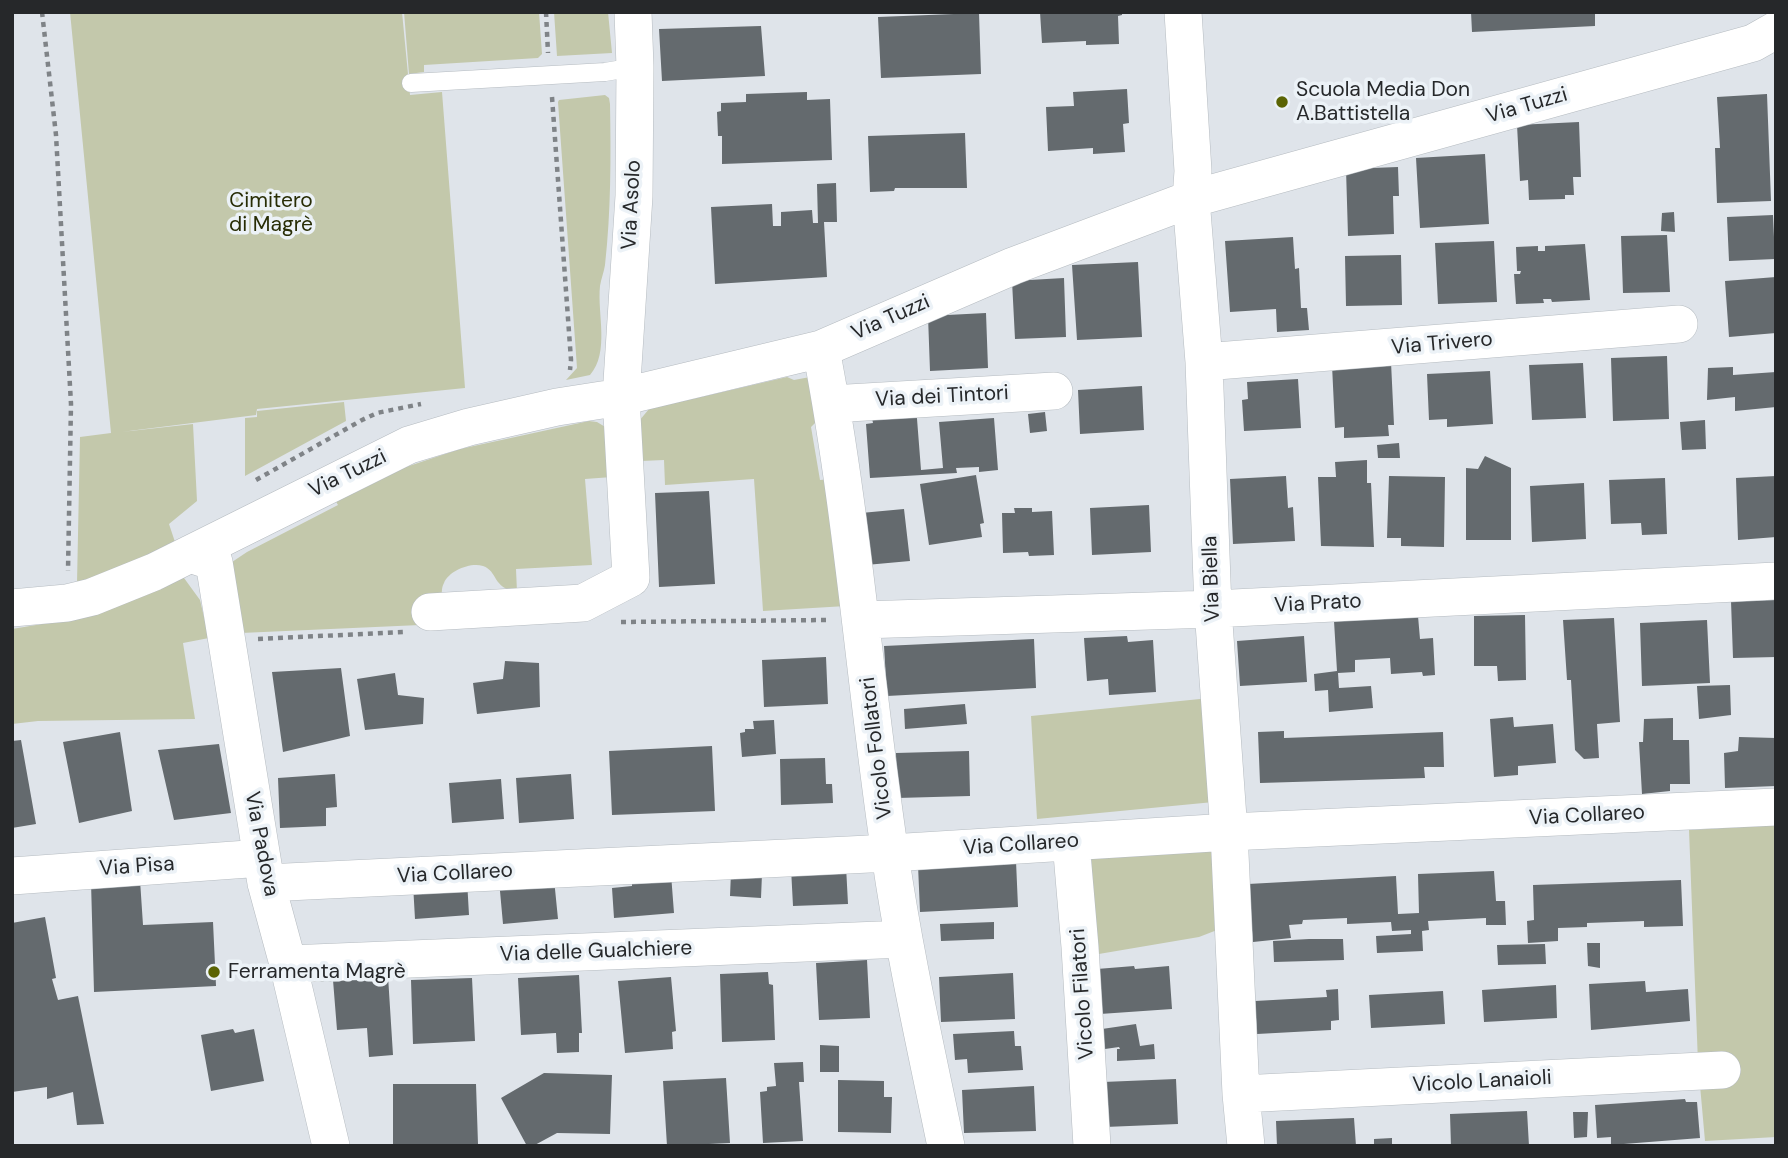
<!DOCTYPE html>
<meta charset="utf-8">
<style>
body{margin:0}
#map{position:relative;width:1788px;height:1158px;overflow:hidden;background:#dfe4ea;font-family:"DM Sans",sans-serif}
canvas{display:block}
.frame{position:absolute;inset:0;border:14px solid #26282a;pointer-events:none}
</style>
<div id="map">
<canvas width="1788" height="1158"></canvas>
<div class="frame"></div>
</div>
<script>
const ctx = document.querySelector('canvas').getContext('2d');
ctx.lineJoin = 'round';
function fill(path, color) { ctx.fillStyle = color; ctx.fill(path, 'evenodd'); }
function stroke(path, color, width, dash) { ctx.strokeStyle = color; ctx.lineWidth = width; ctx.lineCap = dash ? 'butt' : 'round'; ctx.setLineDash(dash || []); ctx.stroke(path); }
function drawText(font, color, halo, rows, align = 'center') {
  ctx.font = font + ' "DM Sans",sans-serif'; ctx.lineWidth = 7; ctx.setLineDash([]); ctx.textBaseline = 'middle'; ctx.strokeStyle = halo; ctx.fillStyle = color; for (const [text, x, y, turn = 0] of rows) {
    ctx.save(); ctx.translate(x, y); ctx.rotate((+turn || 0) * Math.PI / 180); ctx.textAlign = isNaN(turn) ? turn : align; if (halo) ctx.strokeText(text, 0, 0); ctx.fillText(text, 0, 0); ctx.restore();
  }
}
fill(new Path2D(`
 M70,12h332l8,83 32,-3 23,296 -208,21 -1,6 -135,17 72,-8 4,77 -28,23 6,18 -30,16 -68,25 3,-146 31,-4z
 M404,12h135l3,42 -4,4 -114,7v7l-15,2z
 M554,12h54l4,41 -55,3z
 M605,95l4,3 1,6c1,53 1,108 -5,161 -1,7 -4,14 -5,21 -3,28 10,66 -10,89l-24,5 11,-12 -19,-266 1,-2z
 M787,377l7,3 16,-3 13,38 -12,12 9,53 11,-1 15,127 -83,5 -9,-132 -89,6 -1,-25 -23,1 -2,-40 10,-12z
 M344,402l2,19 -101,55v-58l12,-1v-6z
 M589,421l8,1 10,6 5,49 -27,2 7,86 -76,4 1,23c-25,-4 -19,-21 -34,-26 -13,-4 -34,5 -39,17 -3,5 -2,11 -2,16l-22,26 -179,8 -9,-71 15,-10 91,-47 -4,-7 60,-27 66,-22z
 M177,578h7l16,22 9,38 -26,5 12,76 -157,2 -26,3v-95l36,-6z
 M1210,698l14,103 -187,18 -6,-103z
 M1227,821l3,104 -31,12 -112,19 -6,-127z
 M1776,825v312l-71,4 -7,-78 -9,-233z`), '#c3c8ab');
fill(new Path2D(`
 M1040,12h82v3l-4,1 1,28 -33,1v-4l-44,2z
 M1471,12h124v14l-123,6z
 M979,13l2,61 -100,4 -3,-61z
 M761,26l4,50 -103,5 -3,-52z
 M1127,89l2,34 -6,1 2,28 -32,2v-6l-45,3 -2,-44 28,-1 -1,-14z
 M807,92v8l23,-1 2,61 -110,4v-28h-4l-1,-24 4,-1v-8l25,-1v-8z
 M1767,94l4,107 -54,2 -2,-55h5l-3,-51z
 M1579,122l2,55h-8l1,18h-9v4l-36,1 -1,-20 -8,1 -3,-56z
 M965,133l2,55h-72l-1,3 -24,1 -2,-56z
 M1485,154l4,70 -69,4 -4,-70z
 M1398,167l1,29h-6l1,38 -46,2 -2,-67z
 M836,183l1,39h-13l3,55 -112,7 -4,-77 61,-3 1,22h8v-14l31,-2 1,13h5l-1,-39z
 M1674,212l1,20 -14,-1 1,-18z
 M1773,215l2,44 -46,2 -2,-44z
 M1667,235l3,57 -47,1 -2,-57z
 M1293,237l2,32 4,-1 2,40h6l2,22 -32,2 -1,-23 -46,3 -5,-71z
 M1494,241l3,61 -59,2 -3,-61z
 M1585,244l5,56 -38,2 -1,-3h-8l1,4 -28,1 -2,-30h6l1,-3h-4l-1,-24 22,-1v5h7v-5z
 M1401,255l1,50 -56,1 -1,-50z
 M1138,262l4,75 -65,3 -5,-75z
 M1776,277v56l-47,4 -4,-56z
 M1064,278l2,59 -51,2 -3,-58z
 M986,313l2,55 -58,3 -2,-55z
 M1667,356l2,63 -56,2 -2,-63z
 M1391,362l3,63h-6l1,11 -45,2v-11l-9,1 -3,-63z
 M1583,363l3,55 -54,2 -3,-55z
 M1733,367v8l43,-3v35l-41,4v-14l-28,3 1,-32z
 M1490,371l3,53 -46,3v-8l-18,1 -2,-46z
 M1298,379l3,49 -57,3 -2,-31 6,-1 -1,-17z
 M1142,386l2,44 -64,4 -2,-44z
 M916,406l5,64 22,-2 -4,-46 55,-4 4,52 -19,2v-5l-23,1 1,5 -87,5 -4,-54 7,-1 -3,-14z
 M1045,412l2,19 -17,2 -2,-19z
 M1705,420l1,29 -24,1 -2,-28z
 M1399,443l1,15h-22l-1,-13z
 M1485,456l26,12v72h-45v-72l12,1z
 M1367,460v23h4l3,64 -53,-1 -3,-69h18l-1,-15z
 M976,475l8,48 -4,1 2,13 -53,8 -9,-61z
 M1286,476l2,32 5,-1 2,34 -62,3 -3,-65z
 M1389,476l56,1 -1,70 -43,-1v-8h-14z
 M1776,476v61l-38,3 -2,-62z
 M1665,478l2,56 -25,1 -1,-12 -30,1 -2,-44z
 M1584,483l2,56 -54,3 -2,-56z
 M709,491l6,93 -56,3 -4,-94z
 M1149,505l2,47 -59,3 -2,-47z
 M1014,508h18v4l20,-1 2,44 -25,1 -1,-4 -25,1 -1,-40h13z
 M904,509l6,52 -44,4 -5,-52z
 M1776,600v57l-43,1 -2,-57z
 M1525,615l1,65 -28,1 -1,-15h-23v-50z
 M1418,616l2,23 13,-1 2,37 -12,1 -1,-4 -31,2 -1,-16 -35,2v12l-17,1 1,15 32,-2 2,22 -44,4 -1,-22 -13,1 -1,-17 23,-3 -3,-50z
 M1614,618l6,104 -23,2 2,34 -15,1 -9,-9 -4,-70h-4l-4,-60z
 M1707,620l3,63 -68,3 -2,-63z
 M1127,636l1,6 25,-2 3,52 -47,3 -1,-16 -21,2 -3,-43z
 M1304,636l3,46 -67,4 -3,-45z
 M1034,639l2,49 -149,8 -3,-50z
 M826,657l2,47 -64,3 -2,-47z
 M505,661l34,2 1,44 -63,7 -4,-31 30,-4z
 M341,668l9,68 -67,16 -11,-80z
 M395,673l3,22 26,3 -1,26 -58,6 -8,-51z
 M1730,685l1,30 -32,4 -2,-33z
 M965,704l2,20 -62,5 -1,-20z
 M1513,717l1,10 39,-3 3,39 -38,3v9l-24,2 -4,-58z
 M1673,718v22h16l1,44h-20v7l-28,3 -3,-52h4l1,-23z
 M774,720l2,34 -34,3 -2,-24 5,-1v-3h9l-1,-8z
 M1284,731v7l159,-6 1,35h-20l1,11 -165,5 -2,-51z
 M120,732l12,79 -53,12 -16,-81z
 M1739,737l37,1v48l-51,2 -1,-35 14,-2z
 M21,740l15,84 -24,4v-87z
 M219,744l12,69 -57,7 -16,-70z
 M712,746l3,65 -103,4 -3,-64z
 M969,751l1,45 -73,2 -1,-45z
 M825,758l1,26h6l1,19 -52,2 -1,-46z
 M335,774l2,33 -11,1v18l-46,2 -2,-50z
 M571,774l3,45 -55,4 -3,-45z
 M501,779l3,40 -52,4 -3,-40z
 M1016,861l2,46 -98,5 -2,-47z
 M846,866l2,38 -55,2 -2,-38z
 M1494,871l2,30h9l1,24h-20v-7l-58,3 1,9 -7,1 1,20 -46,2 -1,-17 35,-2v-4l-19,1 -1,-9 -44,2v-6l-44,2 -1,4 -13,1 2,13 -38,4 -5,-58 148,-8 2,38 21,-1 -1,-39z
 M731,872l31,2 -1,24 -31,-2z
 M671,874l3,39 -60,5 -2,-30 20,-2v-4z
 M554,879l4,40 -55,5 -4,-44z
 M140,880l3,45 70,-3 3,64 -122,6 -3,-110z
 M467,880l2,35 -54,4 -2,-35z
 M1681,880l2,46 -39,1v-6l-57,2v4l-29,1v13l-30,2 -1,-22 7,-1 -1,-35z
 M45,917l11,61 -4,1 6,21 20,-4 26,128 -27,1 -4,-33 -26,7v-12l-35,5v-169z
 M994,922v17l-53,2 -1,-17z
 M1309,939h34l1,21 -70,2 -1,-21z
 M1587,943h13v25l-12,-2z
 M1545,944l1,20 -48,1 -1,-20z
 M867,960l3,58 -51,2 -3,-57z
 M1134,966l1,3 34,-3 3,43 -72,5 -3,-45z
 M768,972l1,12 4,1 2,55 -53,2 -2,-68z
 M1013,973l2,46 -74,3 -2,-45z
 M579,975l3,58h-3v19l-22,1 -1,-20 -35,2 -3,-57z
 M388,976l5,79 -24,2 -2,-29 -30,2 -4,-50z
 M671,977l5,54 -4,1 1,17 -48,4 -7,-72z
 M472,978l3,63 -62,3 -2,-64z
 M1645,981l1,11 42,-3 2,32 -99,9 -2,-46z
 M1556,985l1,33 -73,4 -2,-32z
 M1338,989l1,31 -8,1v9l-74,4 -2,-33 72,-4 -1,-7z
 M1443,991l2,33 -74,4 -2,-33z
 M1136,1024l4,22 14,-2 1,15 -38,2v-12h3l-1,-2 -14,2 -3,-20z
 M233,1029l2,4 19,-4 10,52 -53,10 -10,-56z
 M1014,1031l1,15h6l2,24 -55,3 -1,-14 -12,1 -2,-26z
 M820,1045l19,1v26h-19z
 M803,1062l1,20h-5l4,59 -40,2 -3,-51 7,-1v-4l9,-1 -2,-23z
 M544,1073l68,2 -2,59 -53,-1 -24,13h-6l-26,-48z
 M726,1078l4,65 -63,3 -4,-65z
 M1176,1079l2,45 -73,3 -2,-45z
 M838,1080l46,1v16h8l-1,36 -53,-1z
 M393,1084h83l2,60 -85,2z
 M1034,1086l2,45 -72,2 -2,-43z
 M1685,1099l1,3h11l3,36 -89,7v-8l-14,1 -2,-33z
 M1527,1111l2,35h-78l-1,-32z
 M1573,1112h15l-1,25 -13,1z
 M1354,1118l2,28h-79l-1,-25z
 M1392,1138v8h-18v-7z`), '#646a6e');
const lane = new Path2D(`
 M411,83l194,-11 30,-5`);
const street = new Path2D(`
 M1183,12l10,159 -2,28 13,163 9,247 16,223 12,262 5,52
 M821,349c32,167 44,337 69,505 14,98 36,195 56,292
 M1204,362l475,-38
 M831,404l223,-13
 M190,554l24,8 52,321 22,81 43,182
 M12,608l55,-5 25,-6 62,-25 255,-127 60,-18 88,-20 64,-10 200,-48 192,-83 178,-67 562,-156 23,-13
 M430,612l153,-9 48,-25 -10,-181 13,-201 1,-129 -2,-55
 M861,620l352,-11 563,-28
 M1071,842l9,105 12,199
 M12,876l250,-18
 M266,883l624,-30 339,-21 547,-25
 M288,964l616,-25
 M1241,1094l481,-24`);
stroke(lane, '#b5bbc0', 19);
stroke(street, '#b5bbc0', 38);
stroke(new Path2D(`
 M42,12l14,123 15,269 -3,167
 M546,12l2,41
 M552,97l19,263 -1,10
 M256,480l106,-60 15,-7 44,-9
 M621,622l205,-2
 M258,639l145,-7`), '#7f8387', 4.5, [5, 5]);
stroke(lane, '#fff', 18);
stroke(street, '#fff', 37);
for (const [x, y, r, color] of [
 [1282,102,7,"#5b6404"],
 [214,972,7,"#5b6404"]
]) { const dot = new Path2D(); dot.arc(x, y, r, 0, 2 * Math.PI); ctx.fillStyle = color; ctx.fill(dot); stroke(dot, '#ecf2f7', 2.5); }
drawText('21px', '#26282a', '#ecf2f7', [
 ["Scuola Media Don",1296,90],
 ["A.Battistella",1296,114],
 ["Ferramenta Magrè",228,972]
], 'left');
drawText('21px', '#26282a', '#ecf2f7', [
 ["Via Tuzzi",1527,106,-16],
 ["Via Asolo",632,205,-87],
 ["Via Tuzzi",891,318,-24],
 ["Via Trivero",1442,344,-5],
 ["Via dei Tintori",942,397,-3],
 ["Via Tuzzi",348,474,-26],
 ["Via Biella",1212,579,-92],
 ["Via Prato",1318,604,-3],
 ["Vicolo Follatori",877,748,-97],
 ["Via Collareo",1587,816,-3],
 ["Via Padova",261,844,79],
 ["Via Collareo",1021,845,-4],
 ["Via Pisa",137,867,-4],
 ["Via Collareo",455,874,-3],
 ["Via delle Gualchiere",596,952,-2],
 ["Vicolo Filatori",1083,994,-94],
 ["Vicolo Lanaioli",1482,1082,-3]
]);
drawText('21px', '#282d05', '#ecf2f7', [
 ["Cimitero",271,201],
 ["di Magrè",271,225]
]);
</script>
